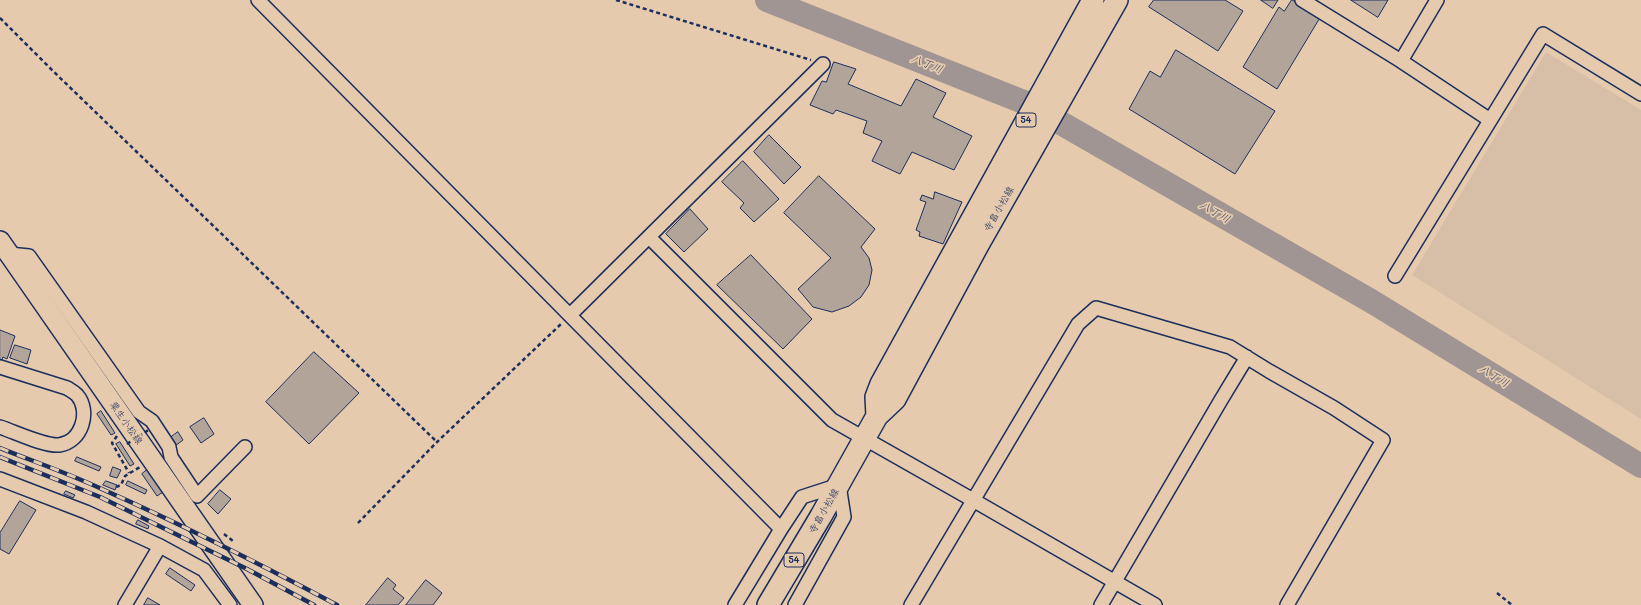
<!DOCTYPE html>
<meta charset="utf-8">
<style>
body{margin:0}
canvas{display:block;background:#e6caad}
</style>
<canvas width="1641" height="605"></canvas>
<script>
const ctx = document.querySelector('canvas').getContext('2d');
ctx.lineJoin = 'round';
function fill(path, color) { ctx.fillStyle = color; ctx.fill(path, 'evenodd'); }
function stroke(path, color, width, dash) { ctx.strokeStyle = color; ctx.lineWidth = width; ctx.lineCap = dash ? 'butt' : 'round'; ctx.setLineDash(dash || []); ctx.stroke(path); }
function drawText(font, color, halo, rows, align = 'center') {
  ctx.font = font + ' Mali,"Klee One",sans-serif'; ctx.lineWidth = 3.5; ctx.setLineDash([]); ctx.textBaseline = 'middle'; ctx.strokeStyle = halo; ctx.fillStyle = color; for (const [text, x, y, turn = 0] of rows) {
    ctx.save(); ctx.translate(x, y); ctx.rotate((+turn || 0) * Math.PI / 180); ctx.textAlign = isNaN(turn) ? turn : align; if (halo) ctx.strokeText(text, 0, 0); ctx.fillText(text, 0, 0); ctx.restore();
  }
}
fill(new Path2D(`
 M1546,52l95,58v309l-229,-144z`), '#d7bfa7');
stroke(new Path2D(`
 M767,0l259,103 345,198 270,165`), '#a09592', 24);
const building = new Path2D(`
 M1154,0h71l18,11 -25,40 -69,-44z
 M1261,0h17l-5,8z
 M1292,0l29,16 -44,73 -34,-22 36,-60 5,4z
 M1351,0h37l-10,17z
 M1176,50l99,61 -40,63 -106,-65 21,-38 10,6z
 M834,62l22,7 -8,15 53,22 15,-27 30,14 -13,24 39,19 -18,34 -42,-18 -12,22 -28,-13 10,-20 -19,-8 4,-12 -31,-11 -3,4 -23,-9 12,-24 4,1z
 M769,135l32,32 -17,17 -30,-32z
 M743,161l36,38 -25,23 -14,-14 4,-5 -22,-21z
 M819,176l56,53 -14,18 8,11 3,12 -3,15 -8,12 -12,9 -17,6 -19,-5 -15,-18 33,-31 -47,-45z
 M935,192l27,10 -19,42 -24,-8 1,-4 -4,-2 10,-28 -6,-2 2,-5 11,4z
 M690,209l18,20 -24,23 -18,-18z
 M751,255l61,64 -29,30 -66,-64z
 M0,330l15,6 -8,23 -4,-2 -1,3 -2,-1z
 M15,345l16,5 -4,14 -17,-6z
 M314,352l45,41 -50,51 -43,-42z
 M101,411l14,22 -4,2 -14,-21z
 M204,418l10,16 -13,9 -11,-16z
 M178,432l5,8 -8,6 -5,-8z
 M120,442l14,22 -4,2 -14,-22z
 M77,457l24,10 -2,4 -24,-10z
 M113,467l8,3 -4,8 -7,-2z
 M147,470l16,22 -6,4 -15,-22z
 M106,481l11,4 -2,5 -12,-5z
 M128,481l19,9 -2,4 -19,-9z
 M220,490l11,9 -13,15 -10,-10z
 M66,491l9,4 -2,3 -9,-4z
 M20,501l16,9 -27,44 -9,-5v-16z
 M138,520l11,6 -1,3 -12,-5z
 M170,568l25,17 -4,6 -25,-17z
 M388,578l8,7 -3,4 11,9 -6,7h-32z
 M426,580l16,13 -9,12h-27z
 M148,598l12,7h-16z`);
fill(building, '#b3a499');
stroke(building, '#1b2f5e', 1);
const minor = new Path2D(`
 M258,0l523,529
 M1302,0l99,61 36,-61
 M1401,61l89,59
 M649,237l183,183 141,80 182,105
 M9,254l20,2 110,156 13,9 17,26 2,10 26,39 48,-49
 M1395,276l148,-242 98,60
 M570,315l253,-251
 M0,367l67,21c3,2 7,4 10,7 14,16 5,47 -18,50 -15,1 -44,-13 -59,-18
 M0,479l86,33 74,34 44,24 26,35
 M125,605l35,-59
 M735,605l46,-76 21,-32 37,-12 5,32 -49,88
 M911,605l167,-281 18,-16 134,39 39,24 65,37 49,32 -96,165
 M1101,605l120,-205 26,-43`);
const secondary = new Path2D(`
 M0,241l253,364`);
const primary = new Path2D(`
 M877,416l-1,-19 5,-13 212,-384
 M768,605l53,-89 56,-100 18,-17 83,-154 139,-245`);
stroke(minor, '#1b2f5e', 16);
stroke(secondary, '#1b2f5e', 22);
stroke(primary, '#1b2f5e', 24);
stroke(new Path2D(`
 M616,0l195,60
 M0,18l53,53 384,371
 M117,436l-5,7 17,30
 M116,487l5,-2 4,-9 15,-9
 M358,523l79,-81 124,-118
 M224,534l9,7
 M1497,593l15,12`), '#1b2f5e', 2.5, [4, 3]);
stroke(minor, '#e6caad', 13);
stroke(secondary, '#e6caad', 19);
stroke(primary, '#e6caad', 21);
const rail = new Path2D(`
 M0,448c35,14 70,26 104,42 79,35 156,74 233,115
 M0,457l100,40 147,72 67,36`);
stroke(rail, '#1b2f5e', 4.5);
stroke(rail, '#e6caad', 3, [9]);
stroke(new Path2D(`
 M127,444l23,-15`), '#1b2f5e', 2.5, [4, 3]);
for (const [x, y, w] of [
 [1026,120,20],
 [794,560,20]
]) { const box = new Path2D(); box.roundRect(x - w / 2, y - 7, w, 14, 3); ctx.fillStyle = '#e6caad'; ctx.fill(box); stroke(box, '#1b2f5e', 1); }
drawText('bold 9px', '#1b2f5e', null, [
 ["54",1026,120],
 ["54",794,560]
]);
drawText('10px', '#1b2f5e', '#e6caad', [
 ["寺畠小松線",999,209,-60],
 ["粟生小松線",126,423,55],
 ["寺畠小松線",824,511,-60]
]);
drawText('italic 11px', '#2f3e66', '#e6caad', [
 ["八丁川",927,64,22],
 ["八丁川",1215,212,30],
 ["八丁川",1494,376,32]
]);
</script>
